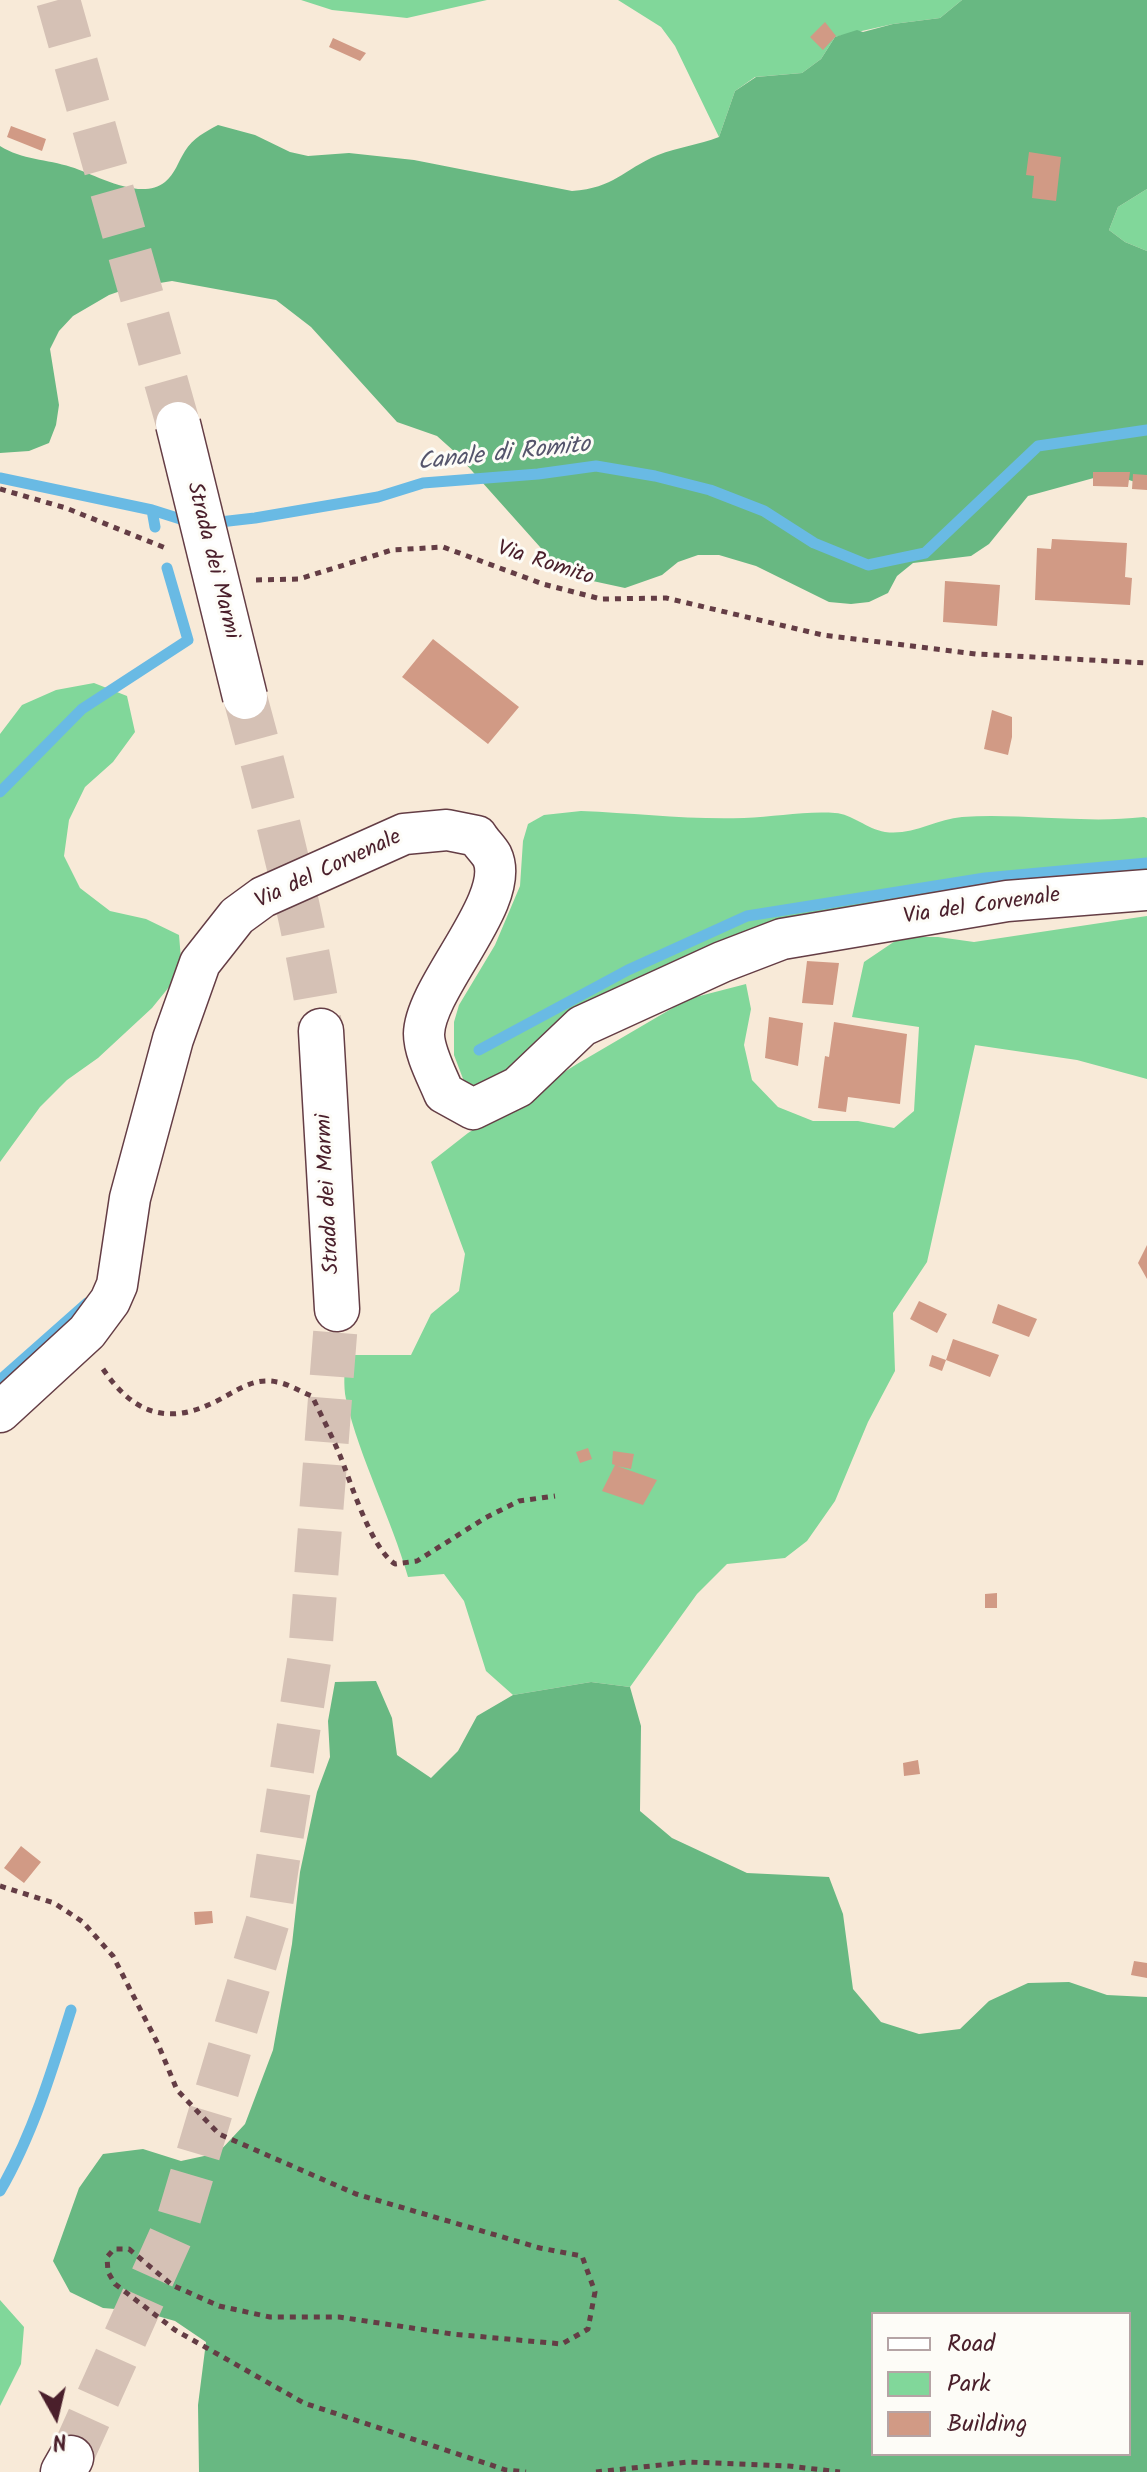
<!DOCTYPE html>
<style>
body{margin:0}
#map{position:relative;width:1147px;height:2472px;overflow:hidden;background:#f8ead8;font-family:Kalam,sans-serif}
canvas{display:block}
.legend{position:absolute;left:871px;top:2312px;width:260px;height:144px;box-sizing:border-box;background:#fdfcf7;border:2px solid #b5a4a5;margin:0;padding:10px 14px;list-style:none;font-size:24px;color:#4a1f2b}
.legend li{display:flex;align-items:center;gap:16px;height:40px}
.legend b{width:40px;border:2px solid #b5a4a5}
.north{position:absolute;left:16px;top:2376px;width:80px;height:80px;-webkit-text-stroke:6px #fdfcf7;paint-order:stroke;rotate:172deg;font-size:22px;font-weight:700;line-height:32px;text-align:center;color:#4a1f2b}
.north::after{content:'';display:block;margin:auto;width:28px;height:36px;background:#4a1f2b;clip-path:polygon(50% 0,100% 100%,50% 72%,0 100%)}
</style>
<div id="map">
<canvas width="1147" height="2472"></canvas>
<ul class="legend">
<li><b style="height:10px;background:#fff"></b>Road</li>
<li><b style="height:22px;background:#81d79a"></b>Park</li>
<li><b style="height:22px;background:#d19a85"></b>Building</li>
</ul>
<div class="north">N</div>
</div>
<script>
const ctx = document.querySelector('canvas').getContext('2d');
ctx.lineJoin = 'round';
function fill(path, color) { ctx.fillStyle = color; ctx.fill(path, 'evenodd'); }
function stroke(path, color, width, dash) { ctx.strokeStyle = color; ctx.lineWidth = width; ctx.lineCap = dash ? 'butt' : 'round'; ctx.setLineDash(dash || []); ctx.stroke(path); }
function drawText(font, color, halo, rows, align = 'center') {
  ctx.font = font + ' Kalam,sans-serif'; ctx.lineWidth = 6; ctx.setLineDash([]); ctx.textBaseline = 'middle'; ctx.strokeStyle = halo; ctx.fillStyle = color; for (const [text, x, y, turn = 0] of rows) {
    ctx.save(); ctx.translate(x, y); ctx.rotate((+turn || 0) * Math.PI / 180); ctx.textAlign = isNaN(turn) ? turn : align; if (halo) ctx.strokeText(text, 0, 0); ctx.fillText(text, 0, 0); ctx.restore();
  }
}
fill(new Path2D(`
 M301,0h186l-80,18 -75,-8z
 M618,0h344l-22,18 -47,6 -58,13 -14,22 -19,14 -47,4 -20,14 -16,46 -44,-91 -14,-19z
 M1147,189v62l-22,-9 -16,-12 9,-23z
 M94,683l33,13 8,36 -22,30 -28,25 -16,33 -5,36 16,32 30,23 36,8 33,16 3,36 -30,37 -54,50 -31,22 -27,27 -40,55v-428l22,-29 34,-15z
 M581,811c54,2 108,9 163,7 31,-1 60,-7 91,-5 17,1 32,16 50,19 27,4 51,-13 77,-15 60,-4 122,7 182,0l3,1v54l-321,47 -301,142 -41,25 -19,-2 -11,-29v-33l5,-17 36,-60 25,-59 3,-45 5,-17 16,-9z
 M1147,916v163l-70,-19 -102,-15 -48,217 -34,51 2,58 -27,51 -33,79 -28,40 -22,17 -58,6 -30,30 -67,93 -39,-5 -78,13 -27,-24 -22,-70 -20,-27 -36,3c-17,-60 -48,-117 -62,-178 -3,-13 -1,-30 -1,-44h66l20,-41 28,-23 6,-37 -34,-92 37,-29 109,-69 111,-65 58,-15 5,25 -7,36 8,35 26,27 35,14h45l36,7 20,-17 5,-84 -67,-10 12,-55 37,-25h37l36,5z
 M0,2300l24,27 -3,37 -21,42z`), '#81d79a');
fill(new Path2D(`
 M962,0h185v189l-29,18 -9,23 16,12 22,9v235l-24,-8 -22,-2 -73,20 -39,48 -18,12 -58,7 -16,13 -9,17 -19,9 -18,2 -22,-2 -73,-36 -37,-11h-21l-20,7 -16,13 -37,13 -60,-13 -109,-122 -19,-17 -40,-14 -86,-95 -35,-27 -104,-19 -43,7 -20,7 -36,21 -14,15 -9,18 9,56 -3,20 -7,18 -20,8 -29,2v-307c22,14 47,13 71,21 24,7 69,35 94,15 10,-8 13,-20 20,-31 8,-13 20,-19 33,-26l37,10 35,17 18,4 41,-3 65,7 158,31c43,-3 50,-21 86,-36 20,-8 41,-10 61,-18l16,-46 21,-14 46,-4 19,-14 14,-22 22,-7 6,2 30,-8 47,-6z
 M376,1681l16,37 5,37 34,23 27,-27 19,-35 36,-21 78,-13 39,5 11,39 -1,85 32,27 75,35 82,4 14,37 10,75 28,33 38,12 41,-5 29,-28 39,-18 41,-1 38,13 40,2v475h-948l-1,-67 8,-63 -31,-21 -35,-10 -37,-3 -33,-16 -17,-31 26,-73 24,-34 40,-5 38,12 37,-8 27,-29 28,-74 19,-106 8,-72 17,-80 13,-35 -2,-36 7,-39zM1129,2314v140h-256v-140z`), '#68b882');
stroke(new Path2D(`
 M0,478l152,32 38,12
 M152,510l3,17
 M211,523l44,-5 123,-21 45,-14 115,-9 58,-8 59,10 55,14 54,21 50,32 54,22 57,-12 113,-107 109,-16
 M0,792l82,-83 106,-69 -21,-72
 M479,1050l149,-80 119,-54 238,-38 162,-15
 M0,1380l87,-77
 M0,2191c32,-55 52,-120 71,-181`), '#69bae4', 11);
fill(new Path2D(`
 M825,22l11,14 -13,14 -13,-13z
 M333,38l33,15 -6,8 -31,-14z
 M11,126l35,13 -4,12 -35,-14z
 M1029,152l32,5 -5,44 -24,-3 2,-22 -8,-1z
 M1093,472h37l-2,15 -35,-1z
 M1133,474l14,1v15l-15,-1z
 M1052,539l75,4 -2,34 7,1 -2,27 -95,-5 2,-52 14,1z
 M945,581l55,4 -3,41 -54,-4z
 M433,639l86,68 -31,37 -86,-67z
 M992,710l20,7v20l-4,18 -24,-6z
 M807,961l32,2 -6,42 -31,-2z
 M769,1017l34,6 -5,43 -33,-8z
 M834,1022l73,12 -7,70 -52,-7 -2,15 -28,-4 7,-52 4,1z
 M1147,1245v34l-9,-16z
 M919,1301l28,13 -10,19 -27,-14z
 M998,1304l39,15 -8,18 -37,-14z
 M953,1339l46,16 -9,22 -44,-17z
 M932,1355l14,5 -4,11 -13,-5z
 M588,1448l4,11 -12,4 -4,-11z
 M613,1451l21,3 -3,15 -14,-3 40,14 -14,25 -41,-14 13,-26 -3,-1z
 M997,1593v15h-12v-14z
 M918,1760l2,14 -16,2 -1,-13z
 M21,1846l20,16 -17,21 -20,-15z
 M212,1911l1,12 -18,2 -1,-13z
 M1134,1961l13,2v15l-16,-3z`), '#d19a85');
stroke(new Path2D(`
 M58,0l120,424
 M245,697c30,111 59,221 76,334
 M71,2458l108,-240 90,-301 41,-262 27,-346`), '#d5c1b5', 44, [44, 22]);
const minor = new Path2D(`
 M0,1412l87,-80 23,-31 7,-16 13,-87 43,-159 27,-76 37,-47 26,-19 141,-63 43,-4 30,6c4,7 11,13 15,20 21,44 -67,130 -68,178 0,18 13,42 20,59l29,16 45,-22 64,-61 140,-64 60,-23 225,-38 140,-11`);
const secondary = new Path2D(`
 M321,1031l16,278
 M63,2472l8,-14`);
stroke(minor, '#643d45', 43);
stroke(secondary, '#643d45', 47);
stroke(new Path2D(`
 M0,489l66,19 102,41
 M256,580l43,-1 93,-29 51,-3 100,37 58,15 65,-1 157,37 153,19 171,9
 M103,1369c26,39 59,57 105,36 23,-9 42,-29 69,-23 12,2 24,10 35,14 9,19 19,38 27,57 12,29 31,94 56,111l22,-3 68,-43 34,-17 36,-5
 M0,1886l54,17 29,19 30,34 45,88 19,46 42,44 137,60 184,54 42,8 13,36 -7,37 -26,15 -110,-10 -113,-17h-69l-51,-11 -47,-21 -43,-36h-15l-7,8 1,15 7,12 60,46 129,73 202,67 20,2
 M596,2472l92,-10 101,4 51,6`), '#643d45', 5, [6, 6]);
stroke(minor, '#fff', 40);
stroke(secondary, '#fff', 44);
const secondaryBridge = new Path2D(`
 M178,424l67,273`);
stroke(secondaryBridge, '#643d45', 47, []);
stroke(secondaryBridge, '#fff', 44);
drawText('22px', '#4a1f2b', '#fdfcf7', [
 ["Strada dei Marmi",211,561,76],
 ["Via Romito",545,565,18],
 ["Via del Corvenale",329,871,-25],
 ["Via del Corvenale",982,908,-8],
 ["Strada dei Marmi",330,1194,-93]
]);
drawText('italic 24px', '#55556c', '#fdfcf7', [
 ["Canale di Romito",504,456,-6]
]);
</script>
